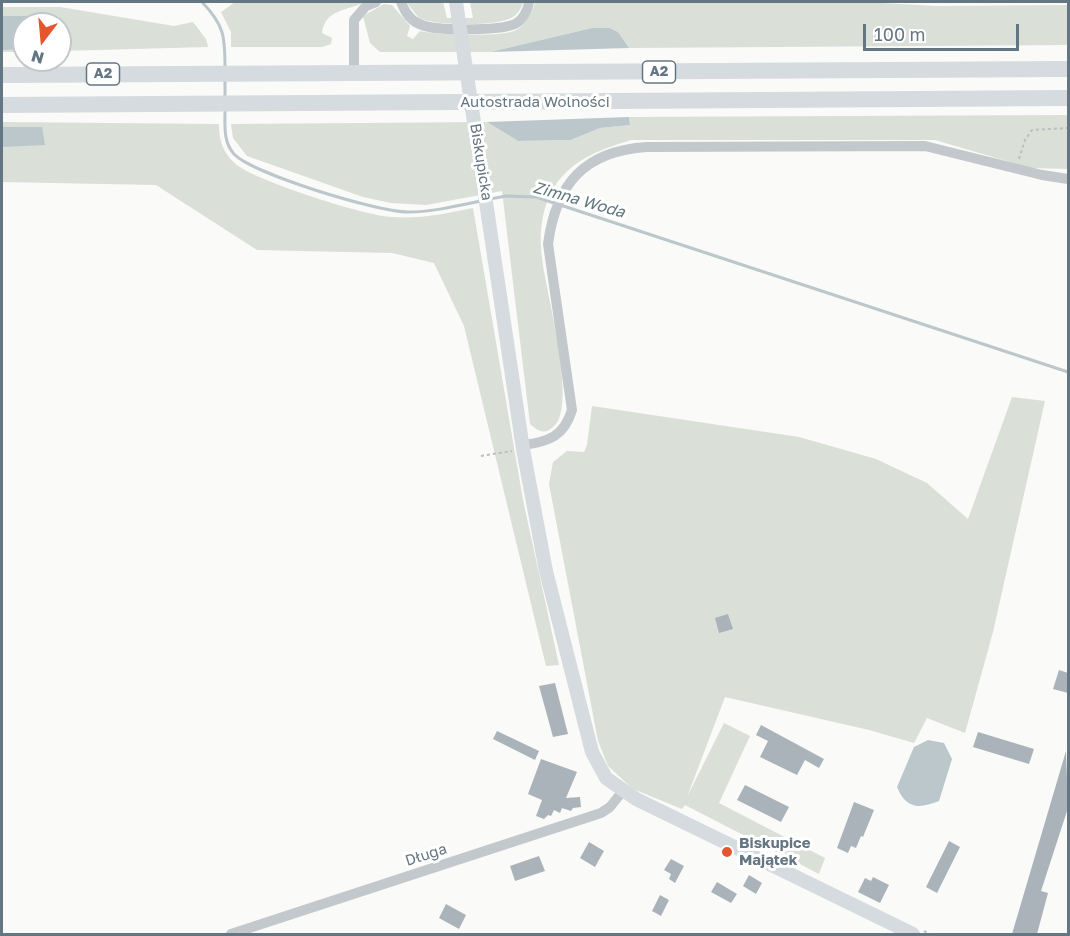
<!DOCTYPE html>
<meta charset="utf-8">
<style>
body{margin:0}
#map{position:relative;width:1070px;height:936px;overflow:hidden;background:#fafaf8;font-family:"Golos Text",sans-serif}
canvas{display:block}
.frame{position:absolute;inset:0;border:3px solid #657683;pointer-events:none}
.north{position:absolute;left:12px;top:12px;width:60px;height:60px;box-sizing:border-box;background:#fff;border:2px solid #c1c8cd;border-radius:50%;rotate:196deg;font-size:16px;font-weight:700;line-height:24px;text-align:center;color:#657683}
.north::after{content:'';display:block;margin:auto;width:21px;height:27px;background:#e4572e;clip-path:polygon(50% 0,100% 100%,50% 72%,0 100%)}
.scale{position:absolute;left:863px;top:24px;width:156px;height:27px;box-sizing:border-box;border:3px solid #657683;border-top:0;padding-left:8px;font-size:18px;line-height:21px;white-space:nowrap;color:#657683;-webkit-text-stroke:4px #fff;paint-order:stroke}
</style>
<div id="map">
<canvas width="1070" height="936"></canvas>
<div class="frame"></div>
<div class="north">N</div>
<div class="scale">100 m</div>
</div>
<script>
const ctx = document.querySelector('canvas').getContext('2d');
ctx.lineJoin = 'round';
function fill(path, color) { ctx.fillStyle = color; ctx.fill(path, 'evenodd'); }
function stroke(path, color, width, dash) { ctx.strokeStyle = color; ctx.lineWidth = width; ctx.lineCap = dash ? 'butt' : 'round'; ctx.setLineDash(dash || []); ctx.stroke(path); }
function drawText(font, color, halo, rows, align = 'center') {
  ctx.font = font + ' "Golos Text",sans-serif'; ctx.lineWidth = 6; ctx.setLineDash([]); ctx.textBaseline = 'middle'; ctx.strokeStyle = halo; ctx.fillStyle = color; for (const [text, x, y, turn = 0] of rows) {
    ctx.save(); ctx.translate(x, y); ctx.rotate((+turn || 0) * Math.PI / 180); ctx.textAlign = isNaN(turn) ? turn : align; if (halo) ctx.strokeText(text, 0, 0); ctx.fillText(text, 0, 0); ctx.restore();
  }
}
fill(new Path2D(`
 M235,2h130c-18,9 -40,7 -43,31l10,5 -1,6 -9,3h-91v-15l-10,-20z
 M406,2h37l4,16h26l-3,-16h53c-1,5 -5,12 -10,15 -16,10 -77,9 -94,1z
 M535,2h329l72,4 132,-1v40l-439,3 -11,-16 -8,-4h-18l-102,24h-110l-10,-9 -7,-27 21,-12 8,1 18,21 -3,10 6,3 7,-8c18,4 78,6 94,0 11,-4 19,-19 21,-29z
 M2,7h58l114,19 19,-4 13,17 2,8 -148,4v-27h-36v28h-22z
 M1068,115v54l-38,-1 -95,-28h-304c-32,10 -65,21 -81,55 -9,19 -11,41 -8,63 3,31 37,151 11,169 -9,8 -15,4 -23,-3l-28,-233 -76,14 -35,-2 -28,-6 -116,-41 -14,-18 -2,-14 256,-2 31,19 53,-1 29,-12 30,-3 -1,-8z
 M2,122l217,2c0,18 5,32 21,43 21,15 125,49 152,50 28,2 53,-3 81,-9l50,292 36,165 -13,1 -82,-340 -30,-63 -42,-10 -135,-3 -101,-65 -154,-3z
 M1012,397l33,4 -52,231 -28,101 -38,-15 -13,25 -45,-13 -144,-33 -38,100 37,-74 26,13 -31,67 106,55 -6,16 -134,-69 -3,4 -49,-20 -25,-23 -10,-25 -49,-257 4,-22 14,-11 17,1 3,-7 5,-39 207,31 77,22 51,24 41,36z`), '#dadfd7');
fill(new Path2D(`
 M2,16h40l10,8h-28v25l-22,1z
 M592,28h18l8,4 11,16 -139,4z
 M629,117l1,8 -30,3 -29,12 -53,1 -31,-19z
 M2,127h40l3,18 -43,2z
 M928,740l16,3 8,16 -13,42c-20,8 -33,8 -42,-14l17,-40z`), '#bbc7cb');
stroke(new Path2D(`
 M202,2c22,23 23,34 23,65
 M225,80v17
 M225,110c0,15 -2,32 9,44 19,20 143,58 174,58 24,0 49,-6 73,-11
 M490,199l16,-3 30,1 532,175`), '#bbc7cb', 3);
fill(new Path2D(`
 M728,614l5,15 -14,4 -4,-15z
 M1059,670l9,3v20l-15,-4z
 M555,683l13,51 -15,3 -14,-51z
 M761,725l63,34 -5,9 -14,-8 -8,15 -37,-18 8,-16 -12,-6z
 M497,731l42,20 -4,9 -42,-21z
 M978,732l56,17 -5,15 -56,-17z
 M1066,751l2,57 -27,83 7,2 -11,41h-25z
 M541,759l36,13 -11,26 14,-1 1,10 -8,1 -2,3 -9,-3 -2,5 -6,-3 -3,6 -3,-1 -4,4 -8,-3 6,-16 -14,-6z
 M745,785l44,22 -8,15 -44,-22z
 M854,802l20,8 -11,27 -2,-1 -5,12 -5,-2 -3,7 -11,-5z
 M949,841l11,6 -23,46 -11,-6z
 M589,842l15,9 -9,16 -15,-9z
 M539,856l6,15 -30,10 -5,-15z
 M671,859l13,7 -9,17 -6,-4 2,-5 -7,-4z
 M749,875l13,8 -6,11 -13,-8z
 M873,877l16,8 -9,18 -22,-11 7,-14 6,3z
 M717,882l20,12 -6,9 -20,-11z
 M660,895l9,5 -8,16 -9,-5z
 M446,904l20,11 -7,14 -20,-11z`), '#aab3b9');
stroke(new Path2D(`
 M1019,159l6,-19 7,-10 36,-2
 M481,456l31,-5
 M924,931l6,3`), '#bbbfc2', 2, [3, 3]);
stroke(new Path2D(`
 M401,2c4,10 9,19 21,23 15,6 77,6 93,-1 8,-4 13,-14 14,-22
 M354,73v-53l12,-14 10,-4
 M523,445c26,-3 41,-9 49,-35l-24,-166c8,-60 36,-93 99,-97l278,-1 117,29 26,4
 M231,934l370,-121 9,-6 12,-15`), '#c3c8cc', 10);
stroke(new Path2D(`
 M456,2l67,447 23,122 46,181 14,26 30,21 277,135`), '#d6dbdf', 14);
stroke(new Path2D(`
 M2,75l1066,-6
 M2,105l1066,-7`), '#d6dbdf', 16);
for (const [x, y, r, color] of [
 [727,852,6,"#e4572e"]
]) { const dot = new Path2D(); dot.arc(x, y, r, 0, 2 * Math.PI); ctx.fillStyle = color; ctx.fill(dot); stroke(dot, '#fff', 2); }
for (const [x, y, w] of [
 [659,72,33],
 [103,74,33]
]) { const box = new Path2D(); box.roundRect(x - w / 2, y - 11, w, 22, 4.5); ctx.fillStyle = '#fff'; ctx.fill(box); stroke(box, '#657683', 1.5); }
drawText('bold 14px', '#657683', null, [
 ["A2",659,72],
 ["A2",103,74]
]);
drawText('15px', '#657683', '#fff', [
 ["Autostrada Wolności",535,102],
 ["Biskupicka",481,162,81],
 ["Długa",426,855,-18]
]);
drawText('bold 15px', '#657683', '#fff', [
 ["Biskupice",739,843],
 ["Majątek",739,860]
], 'left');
drawText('italic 16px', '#60757c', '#fff', [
 ["Zimna Woda",579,200,16]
]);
</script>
